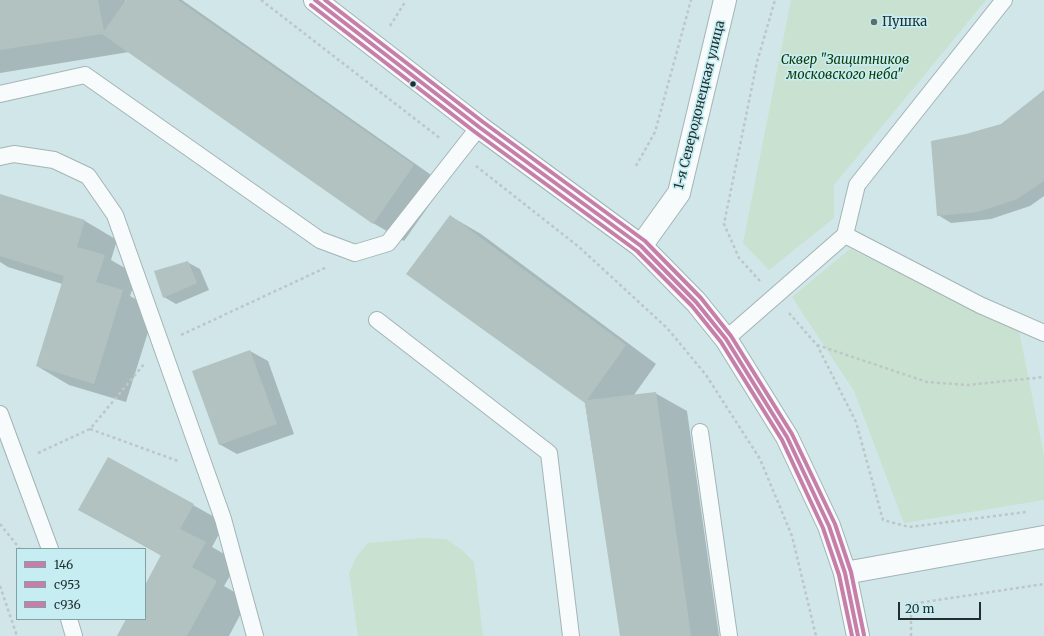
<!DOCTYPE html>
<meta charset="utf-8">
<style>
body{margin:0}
#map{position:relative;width:1044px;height:636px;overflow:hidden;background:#d0e6e8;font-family:Merriweather,serif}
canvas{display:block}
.legend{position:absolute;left:16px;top:548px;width:130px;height:72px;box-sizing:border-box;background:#c6eef2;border:1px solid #83a1a4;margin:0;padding:5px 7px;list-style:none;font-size:12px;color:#1f2e30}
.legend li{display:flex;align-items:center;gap:8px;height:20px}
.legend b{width:20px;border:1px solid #83a1a4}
.scale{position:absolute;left:898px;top:602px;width:83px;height:18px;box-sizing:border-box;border:2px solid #1f2e30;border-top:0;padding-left:5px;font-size:12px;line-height:14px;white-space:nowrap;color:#1f2e30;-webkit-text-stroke:3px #c6eef2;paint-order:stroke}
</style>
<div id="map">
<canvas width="1044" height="636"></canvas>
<ul class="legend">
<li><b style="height:5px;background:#c77faa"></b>146</li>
<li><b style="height:5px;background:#c77faa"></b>с953</li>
<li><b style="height:5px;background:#c77faa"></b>с936</li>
</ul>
<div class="scale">20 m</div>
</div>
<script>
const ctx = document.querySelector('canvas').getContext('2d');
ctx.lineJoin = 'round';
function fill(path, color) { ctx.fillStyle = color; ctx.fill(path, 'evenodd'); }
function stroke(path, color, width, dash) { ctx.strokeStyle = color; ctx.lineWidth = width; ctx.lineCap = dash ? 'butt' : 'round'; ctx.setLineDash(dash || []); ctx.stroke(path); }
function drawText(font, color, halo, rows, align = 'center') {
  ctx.font = font + ' Merriweather,serif'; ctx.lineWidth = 3.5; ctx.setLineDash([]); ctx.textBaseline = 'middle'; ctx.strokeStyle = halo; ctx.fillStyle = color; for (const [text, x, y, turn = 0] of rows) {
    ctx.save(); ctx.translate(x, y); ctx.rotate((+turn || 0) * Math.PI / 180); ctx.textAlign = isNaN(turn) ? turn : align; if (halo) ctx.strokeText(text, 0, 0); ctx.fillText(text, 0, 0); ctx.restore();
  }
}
fill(new Path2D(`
 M791,0h195l-152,185v33l-65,52 -26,-27z
 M850,249l169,82 25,125v44l-140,23 -50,-132 -62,-94z
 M424,538l22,1 16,11 12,12 9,74h-125l-9,-63 8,-17 11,-13z`), '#c9e1d0');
fill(new Path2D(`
 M0,0h125l1,2 1,-2h55l262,184 -40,57 -31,-18 -244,-171 -129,21z
 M1044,91v105l-14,10 -39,13 -40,4 -13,-8 29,-80 34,-10z
 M0,195l85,26 32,19 -6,20 26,15 -7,21 25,14 -29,92 -57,-17 -32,-19 25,-82 -54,-17 -8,-5z
 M450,216l31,18 175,130 -22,31 21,-2 32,18 32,225h-98l-36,-233z
 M187,262l13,7 9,21 -33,14 -12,-7z
 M250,351l18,10 26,73 -57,20 -18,-10z
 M193,505l32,18 -13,24 26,15 -14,24 24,14 -19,36h-111l9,-17h18v-32l17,-31 -50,-28z`), '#0003');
fill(new Path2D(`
 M0,0h98l6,31 22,-31h52l236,165 -41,59 -271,-190 -102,16z
 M1044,90v91l-27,18 -39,13 -41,4 -6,-75 35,-7 35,-10z
 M0,194l85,26 -8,27 28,8 -9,27 27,8 -29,94 -58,-18 28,-90 -64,-20z
 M450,215l176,130 -39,55 69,-8 35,244h-71l-35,-233 -179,-129z
 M188,261l9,22 -34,15 -9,-27z
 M250,350l27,74 -58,21 -27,-74z
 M108,457l86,47 -14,25 26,13 -14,25 25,14 -30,55h-70l9,-17h19v-34l16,-30 -83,-45z`), '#b2c2c1');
const lane = new Path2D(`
 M0,94l85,-19 235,165 35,13 33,-10 91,-116
 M0,157l14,-3 40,6 34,16 27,39 108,304 32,117
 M845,235l135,70 64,28
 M377,320l172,133 22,183
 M726,339l119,-104 12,-50 147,-185
 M0,414l50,135
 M700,432l29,204
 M69,619l5,17`);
const street = new Path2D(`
 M641,246l38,-53 46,-193
 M845,573l199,-36`);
const secondary = new Path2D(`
 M315,0l164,127 162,119 55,56 30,37 61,98 42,89 16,47 13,63`);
stroke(lane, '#a3b4b6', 18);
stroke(street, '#a3b4b6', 24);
stroke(secondary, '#a3b4b6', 24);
stroke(new Path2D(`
 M261,0l180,139
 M390,26l15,-24
 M476,166l103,81 88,81 39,47 54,84 32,77 24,100
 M636,166l19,-34 36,-132
 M760,281l-21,-23 -15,-34 33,-162 18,-62
 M789,313l28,32 39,77 27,98 26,7 117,-15
 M181,335l146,-68
 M817,345l110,37 41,3 76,-8
 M90,429l88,32
 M38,453l52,-24 55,-66
 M0,524l20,25
 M0,586l17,50
 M911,636v-32l133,-20`), '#bec6c7', 2.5, [3, 3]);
stroke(lane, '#f8fbfc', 16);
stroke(street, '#f8fbfc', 22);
stroke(secondary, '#f8fbfc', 22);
stroke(new Path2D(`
 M315,0l164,127 162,119 55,56 30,37 61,98 42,89 16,47 13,63`), '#c77faa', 4);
stroke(new Path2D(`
 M311,5l164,127 162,119 55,55 29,36 61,98 41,88 16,47 13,61`), '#c77faa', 4);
stroke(new Path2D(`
 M325,0l158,122 162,119 56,57 30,38 61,98 43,90 16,48 13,63`), '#c77faa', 4);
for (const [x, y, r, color] of [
 [874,22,4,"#5d6e70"],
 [413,84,3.5,"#1f2e30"]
]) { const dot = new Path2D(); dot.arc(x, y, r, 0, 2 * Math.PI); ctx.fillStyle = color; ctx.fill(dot); stroke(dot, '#c6eef2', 1.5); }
drawText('13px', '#1f2e30', '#c6eef2', [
 ["Пушка",882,22]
], 'left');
drawText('italic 13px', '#0e3702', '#c6eef2', [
 ["Сквер \"Защитников",845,60],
 ["московского неба\"",845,75]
]);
drawText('13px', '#1f2e30', '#c6eef2', [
 ["1-я Северодонецкая улица",700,105,-76]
]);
</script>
